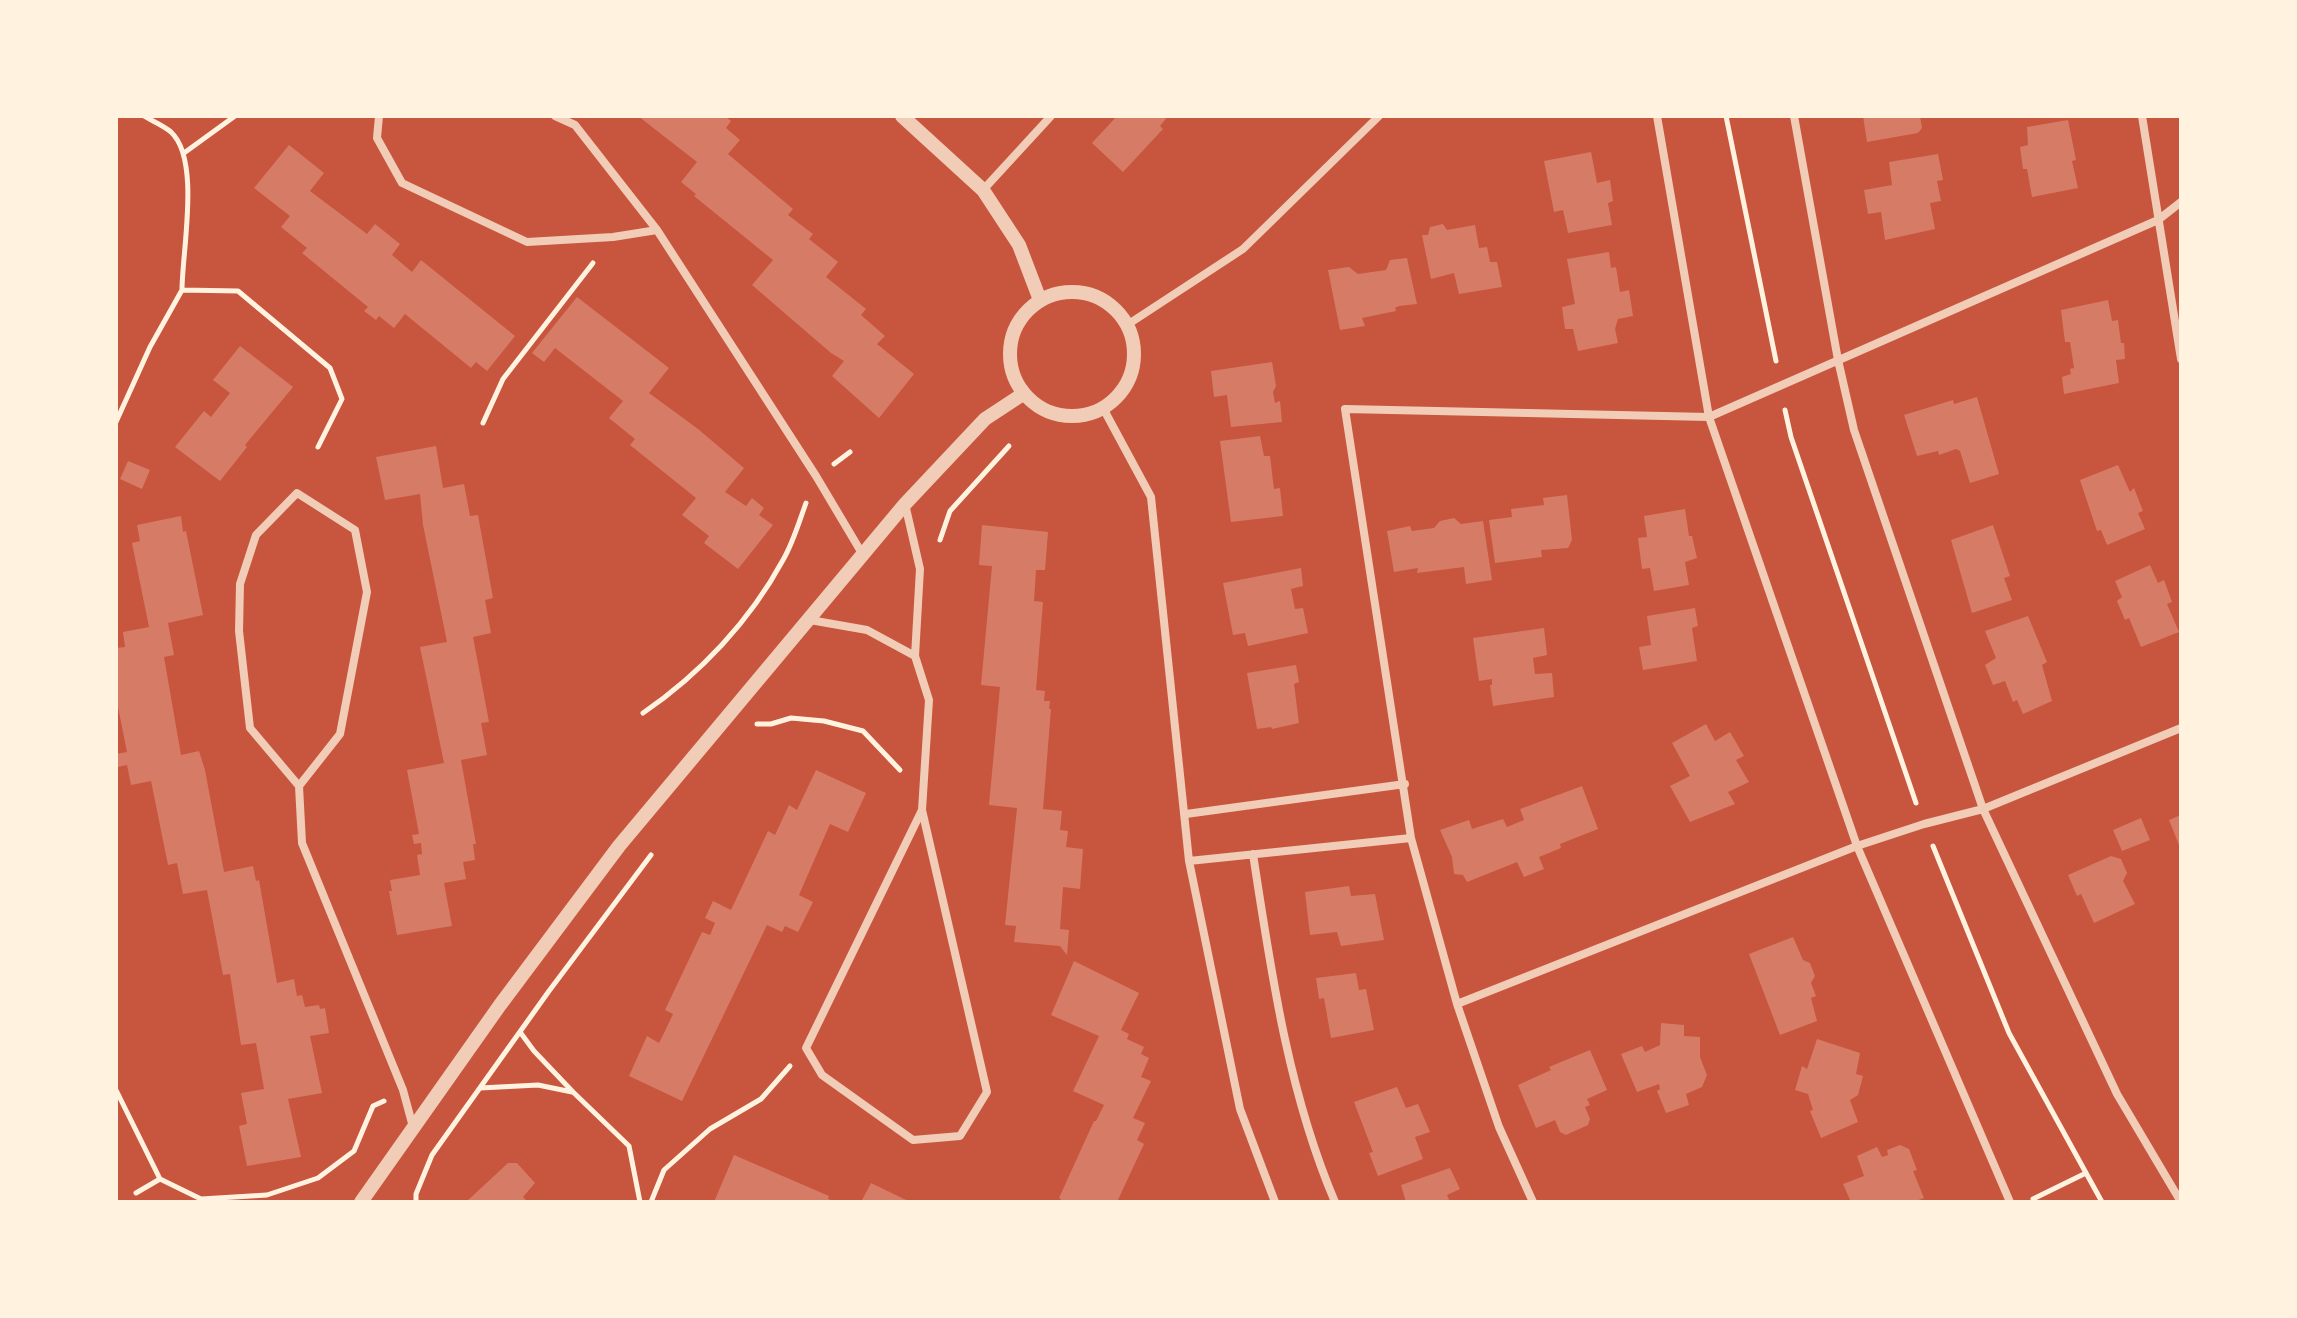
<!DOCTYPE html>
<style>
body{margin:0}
#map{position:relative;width:2297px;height:1318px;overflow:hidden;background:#c8553d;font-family:Roboto,sans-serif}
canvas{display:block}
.frame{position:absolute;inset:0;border:118px solid #fff3e0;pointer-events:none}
</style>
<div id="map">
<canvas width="2297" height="1318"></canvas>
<div class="frame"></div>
</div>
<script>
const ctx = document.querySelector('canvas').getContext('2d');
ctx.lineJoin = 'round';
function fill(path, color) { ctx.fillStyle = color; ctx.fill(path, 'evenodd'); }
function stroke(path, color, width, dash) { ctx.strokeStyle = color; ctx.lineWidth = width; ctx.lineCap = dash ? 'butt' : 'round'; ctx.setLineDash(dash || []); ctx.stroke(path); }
fill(new Path2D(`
 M638,116h87l6,5 -5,7 14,12 -12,14 65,55 -5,6 25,19 -4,5 29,23 -12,15 40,32 -5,6 24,21 -8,8 37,30 -35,44 -47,-42 12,-15 -13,-8 -79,-68 21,-25 -79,-64 2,-2 -15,-12 16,-20z
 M1117,116h51l-8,10 3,3 -40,43 -31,-29z
 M1863,116h57l2,12 -4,5 -51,9z
 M2068,120l8,40 -4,1 6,27 -46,9 -5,-28h-4l-3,-22 8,-2 -1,-18z
 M289,145l35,28 -14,18 57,43 8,-10 25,20 -8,11 20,17 9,-12 94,76 -28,35 -11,-9 -5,6 -66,-54 -11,14 -15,-12 -3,4 -12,-9 4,-4 -66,-54 5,-5 -26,-21 9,-11 -36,-28z
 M1591,152l6,31 13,-3 3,21 -5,2 4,22 -44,8 -5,-23 -9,2 -10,-51z
 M1938,154l5,26 -6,1 4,20 -11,2 5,26 -50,11 -4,-28 -13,2 -4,-24 28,-5 -3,-23z
 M1443,224l4,6 28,-5 4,23 8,-1 3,15h7l5,25 -43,7 -5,-21 -23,6 -9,-44h6l2,-8z
 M1609,252l2,16 5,-1 4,25 9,-2 4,26 -15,3 -3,10 3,14 -40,8 -5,-22h-8l-3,-22 13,-3 -8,-45z
 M1407,258l10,46 -18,2 -4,2 1,3 -34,7 3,8 -25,4 -12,-60 21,-3 9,7 28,-4 4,-10z
 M577,297l92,71 -20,25 49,36 46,39 -19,24 21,14 6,-8 12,10 -5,7 14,10 -35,44 -34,-26 5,-7 -27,-21 14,-17 -66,-53 5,-6 -26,-21 14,-17 -68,-53 -11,14 -12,-9z
 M2108,300l4,21 6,-1 3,23h3l1,16 -9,1 3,23 -55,11 -2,-17 9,-3 -1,-5 4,-1 -4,-26h-5l-4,-32z
 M240,346l53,41 -48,58 2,2 -27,34 -45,-34 29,-36 7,6 19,-24 -17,-13z
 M1272,362l4,24 -3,6 2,11 5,-2 2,21 -51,5 -4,-32 -13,2 -3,-26z
 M1977,397l22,77 -29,9 -10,-32 -4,-2 -17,6 -1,-4 -21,5 -13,-41 49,-15 1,4z
 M1260,436l4,20h6l4,33 6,-1 3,28 -52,6 -11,-81z
 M436,446l7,42 21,-4 6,32 8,-1 15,83 -8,2 6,33 -18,4 16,85 -8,1 6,32 -26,5 15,84h-3l2,16 -12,2 3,17 -22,4 8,43 -55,9 -8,-44h3l-2,-11 30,-5 -3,-20 5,-1 -1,-11 -7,1 -2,-9 7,-1 -12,-64 37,-7 -24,-116 27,-5 -24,-117 -3,-31 -35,6 -9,-43z
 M128,461l22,9 -8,19 -22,-10z
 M2118,465l12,27 4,-4 9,23 -5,2 7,16 -38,16 -6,-15 -4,1 -17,-51z
 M1567,495l5,45 -4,8 -27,2 1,7 -47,6 -6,-43 23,-3 -1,-8 33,-4 -1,-7z
 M1685,509l4,27h3l5,22 -12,4 4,23 -35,6 -4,-23 -8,1 -4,-31 9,-1 -3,-21z
 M181,516l2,16 3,-1 17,84 -35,8 6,32 -10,2 17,98 18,-4 6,19 19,102 29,-6 3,15 3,-1 18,103 17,-4 3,17 5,-1 3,12 14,-2 1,4 5,-1 4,25 -19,3 12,57 -34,6 13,58 -54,9 -8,-40 8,-2 -6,-31 23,-4 -8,-46 -15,2 -11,-71 -7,1 -16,-85 -24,4 -6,-31 -9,2 -17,-84 -20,4 -4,-20 -9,2 -2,-9v-4l11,-2 -11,-55v-49l9,-1 -2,-15 26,-5 -17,-84 8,-2 -3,-16z
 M1454,518l7,6 22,-3 9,59 -26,4 -2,-17 -47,6 1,-5 -24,4 -7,-41 23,-5 2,5 22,-3 6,-7z
 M982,525l66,7 -3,38h-9l-2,31 9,1 -7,88 9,1 -1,10h6l-1,8h2l-8,100 19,2 -2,19 8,1 -2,16 17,2 -3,40 -17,-2 -3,42 9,1 -2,25 -7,-9 -46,-4 2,-16 -11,-1 12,-117 -28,-3 11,-118 -19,-2 11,-119 -13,-1z
 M1993,525l17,51 -6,2 8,22 -40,13 -21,-73z
 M2150,565l8,18 6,-3 8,22 -5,2 12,28 -38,15 -12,-29 -4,2 -8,-19 5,-4 -7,-16z
 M1301,568l2,18 -12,3 4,20 8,-1 5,25 -60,13 -3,-13 -12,2 -10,-52z
 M1695,608l3,18 -6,2 5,33 -54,9 -4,-23 12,-2 -4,-29z
 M2028,616l19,46 -5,3 10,36 -29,13 -6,-14 -4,2 -8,-21 -12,4 -8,-20 11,-7 -11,-27z
 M1544,628l3,27 -14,3 2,16 17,-1 2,24 -61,9 -3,-21h2v-6l-13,2 -6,-43z
 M1296,665l3,17 -5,2 5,39 -27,6 -1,-2 -14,2 -10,-56z
 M1706,724l9,17 15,-9 14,24 -8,4 13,22 -21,10 7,12 -45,18 -20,-36 20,-10 -18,-33z
 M816,770l50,23 -18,39 -18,-8 -31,71 14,7 -15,30 -13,-6 -3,6 -15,-7 -85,176 -53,-25 18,-40 12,7 6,-12 8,-17 -8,-4 37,-78 8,3 5,-12 -10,-5 8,-17 18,9 37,-79 7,4 14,-30 8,5z
 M1582,786l16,43 -38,15 1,4 -22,9 5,12 -20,8 -7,-15 -50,20 -4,-7 -9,-1 -2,-17 -12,-27 29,-10 3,9 31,-10 4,8 17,-7 -4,-11z
 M2181,815v35l-12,-30z
 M2141,818l9,22 -28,11 -9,-21z
 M2111,856l10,3 6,14 -4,8 12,23 -41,19 -13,-29 -4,2 -9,-21z
 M1349,886l2,10 24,-2 9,46 -43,6 -4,-14 -27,3 -5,-43z
 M1793,937l10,23 7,3 5,13 -4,7 5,13 -5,2 6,23 -37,14 -31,-81z
 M1074,961l65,32 -18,37 8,4 -2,5 17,8 -3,7 8,4 -8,19 10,4 -18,37 12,5 -8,17 7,4 -27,58h-58l2,-3 -2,-1 35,-77h2l8,-16 -31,-14 26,-55 -48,-21z
 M1356,973l3,17 7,-1 8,41 -43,8 -7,-40 -5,1 -3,-21z
 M1661,1023l23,2v11l16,1v20l7,18 -5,12 -16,7 3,11 -23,8 -9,-22 3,-2 -1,-5 -22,8 -16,-38 21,-8 3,6 15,-7z
 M1817,1039l43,14 -4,21 7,2 -5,19 -8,5 8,22 -37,16 -11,-27 3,-1 -5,-16 -13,-4 7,-24 5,3z
 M1590,1050l17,40 -20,9 3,6 -5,2 5,12 -2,6 -22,10 -6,-3 -5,-12 -19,8 -18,-43 33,-15 -2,-3z
 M1397,1087l9,21 12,-4 12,28 -15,5 8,22 -45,17 -9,-23 4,-1 -19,-50z
 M1900,1145l9,4 8,21 -4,1 11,27 -11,4h-62l-8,-18 21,-8 -7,-20 20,-9 5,10 6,-2 -1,-5z
 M734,1155l95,41 -1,3 8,3h-122z
 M508,1163h9l18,20 -12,14 5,5h-62z
 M1450,1168l10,21 -13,6 3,7h-44l-5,-17z
 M871,1183l33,16 8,3h-51z`), '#d67c66');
stroke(new Path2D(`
 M144,116c8,5 19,9 27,16 30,28 11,119 11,158
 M1726,116l50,245
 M184,153l51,-37
 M1785,410l6,27 125,366
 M116,422l34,-75 32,-57 56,1 92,77 12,31 -24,48
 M483,423l20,-44 90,-116
 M834,464l16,-12
 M940,540l10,-29 59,-65
 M643,713c57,-39 107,-92 140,-153 10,-17 16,-38 23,-57
 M757,724h14l20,-6 33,3 39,10 37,39
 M1933,846l76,187 93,169
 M520,1032l14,19 39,41 56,54 11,56
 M480,1088l58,-3 34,7
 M116,1090l44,89 -24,14
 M160,1179l41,20 66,-4 51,-17 36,-27 19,-45 11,-5
 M2033,1199l53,-26
 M416,1202v-8l16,-39 117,-164 102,-136
 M651,1202l13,-32 46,-41 51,-30 29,-33`), '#fff3e0', 5);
stroke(new Path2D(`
 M379,116l-2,22 25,45 125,59 86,-5 44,-7
 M555,116l20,9 82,105 159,246 47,79
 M1657,116l52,301 148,429 153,356
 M1794,116l44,244 16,70 129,379 134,285 64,108
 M2142,116l39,243
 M983,190l68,-74
 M1127,325l116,-76 136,-133
 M1103,408l48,89 38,364 51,248 35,93
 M905,504l15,65 -5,87 14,44 -7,110 -116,238 16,27 91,65 47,-4 27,-44 -65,-282
 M810,620l57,10 48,26
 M299,786l-49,-58 -11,-97 1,-47 16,-49 41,-42 58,37 12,62 -27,142 -41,52 3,57 101,247 10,37
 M1186,814l219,-30
 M1411,838l-66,-429 364,8 449,-197 23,-18
 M1253,854c18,117 35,238 82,348
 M1189,861l222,-23 46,166 42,123 34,75
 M1457,1004l400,-158 67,-22 59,-15 198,-81`), '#f1ccb7', 8);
stroke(new Path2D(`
 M902,116l81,74 36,55 21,55
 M1010 354a62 62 0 1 1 124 0a62 62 0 1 1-124 0Z
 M361,1202l139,-197 119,-159 286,-342 80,-85 38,-25`), '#f1ccb7', 14);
</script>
